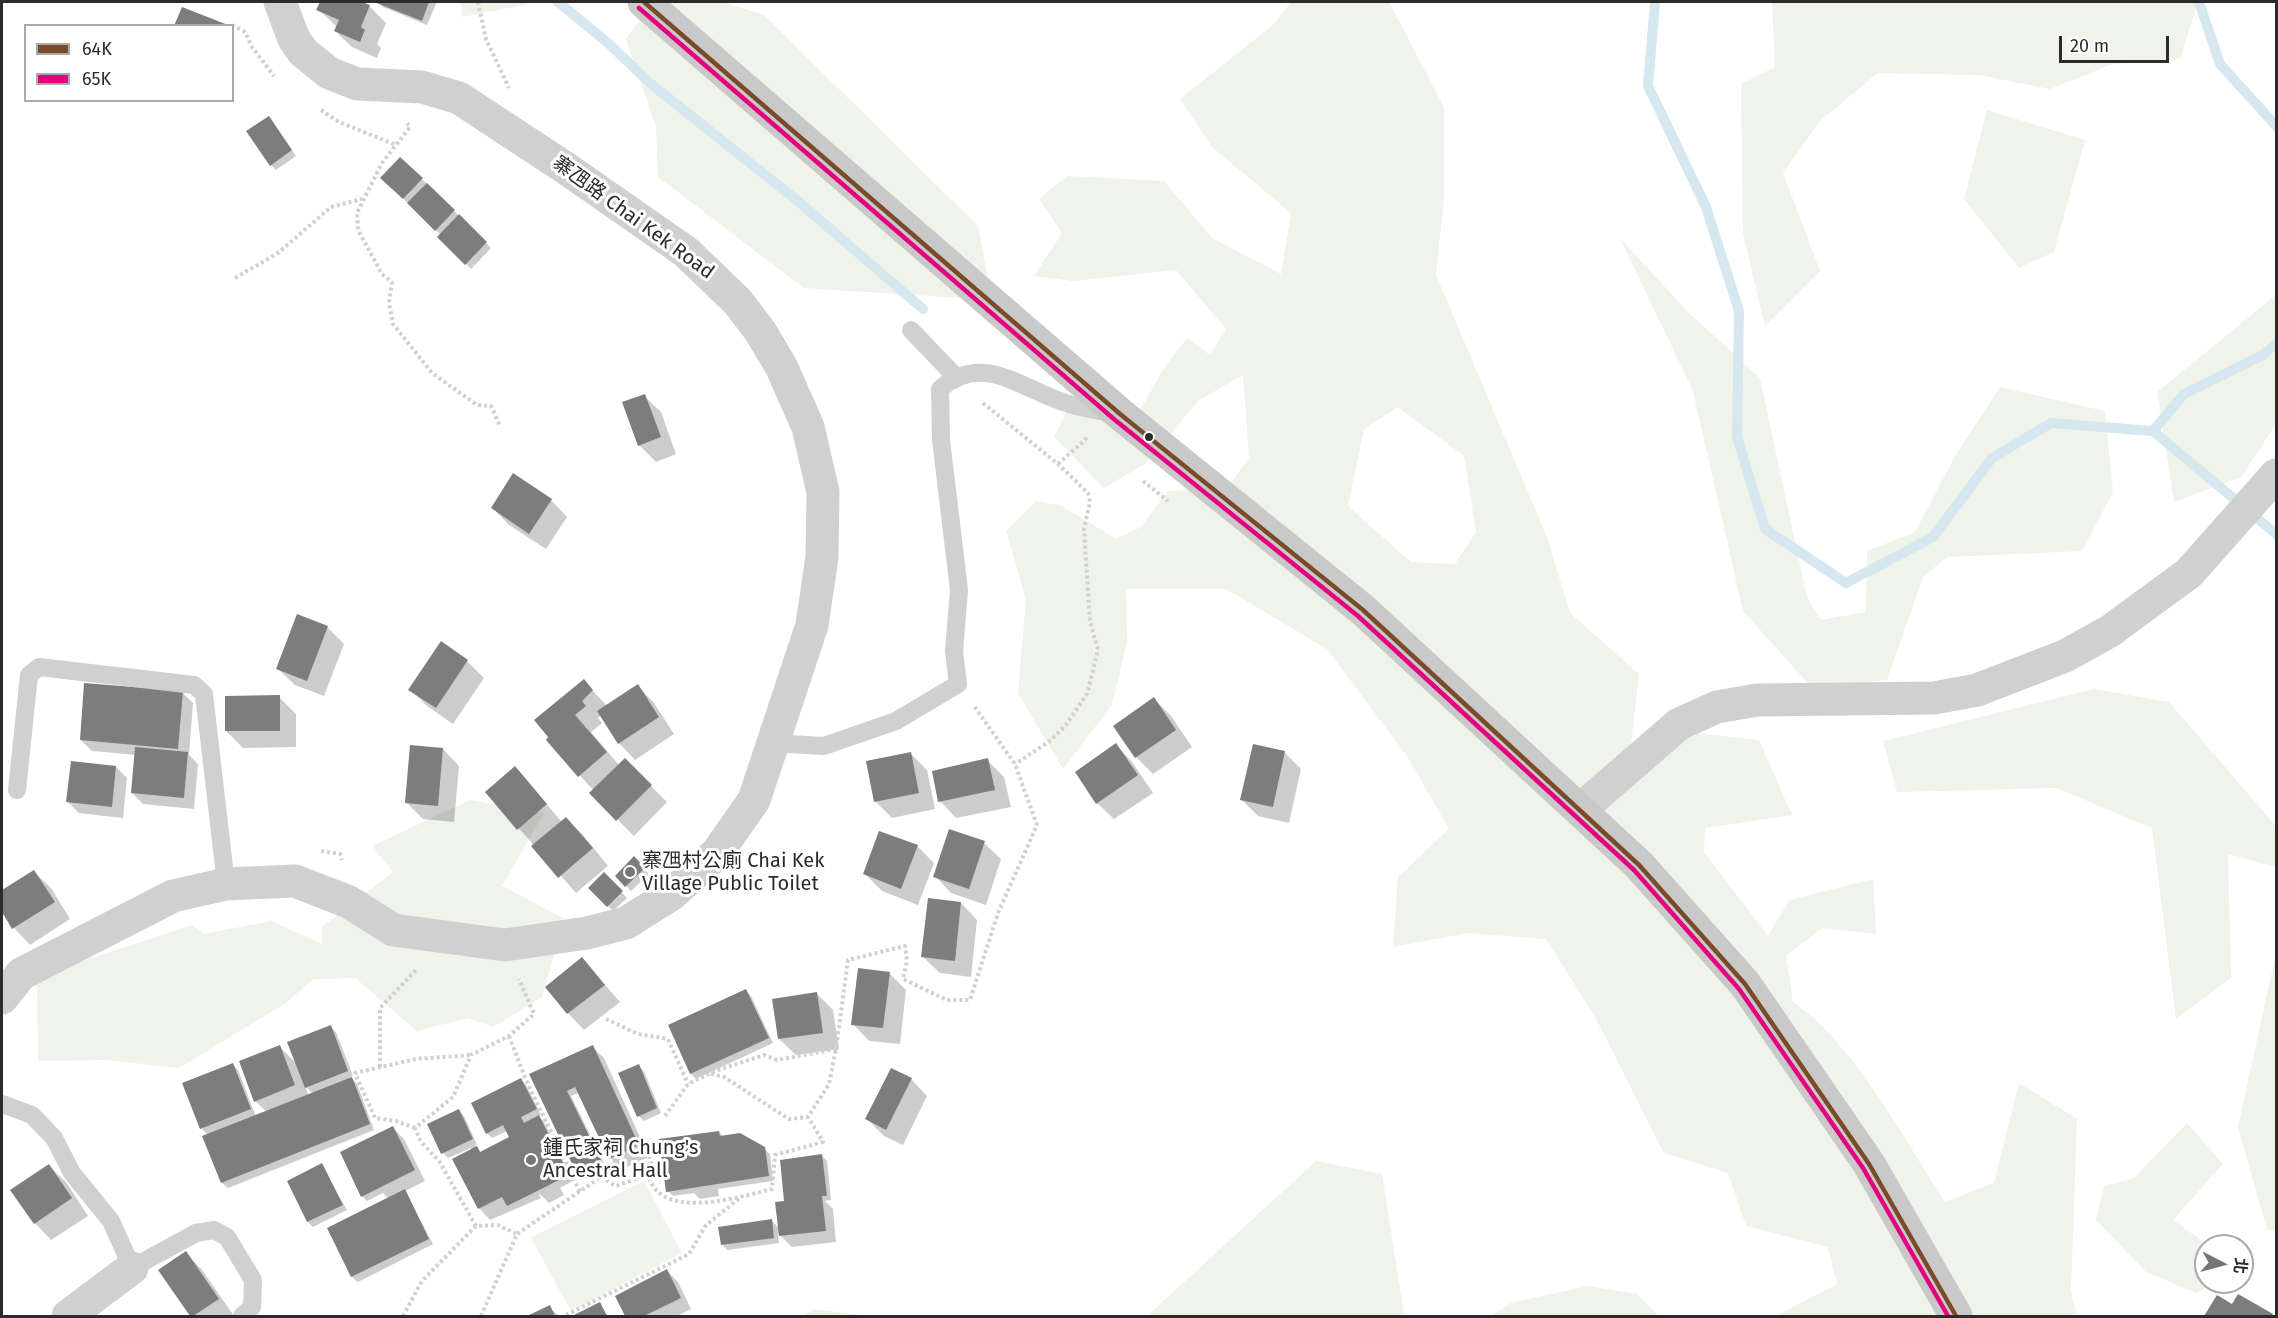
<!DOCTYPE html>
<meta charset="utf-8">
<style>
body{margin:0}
#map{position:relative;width:2278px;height:1318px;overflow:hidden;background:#fff;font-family:"Fira Sans","Noto Sans TC",sans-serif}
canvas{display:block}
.frame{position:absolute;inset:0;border:3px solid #2b2b2b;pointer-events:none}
.legend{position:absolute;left:24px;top:24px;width:210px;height:78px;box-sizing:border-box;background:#fff;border:2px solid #aaa;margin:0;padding:8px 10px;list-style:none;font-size:18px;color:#2b2b2b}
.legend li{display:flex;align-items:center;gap:12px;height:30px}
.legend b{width:30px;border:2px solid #aaa}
.north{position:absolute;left:2194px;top:1234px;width:60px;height:60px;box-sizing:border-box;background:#fff;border:2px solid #aaa;border-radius:50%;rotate:96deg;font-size:16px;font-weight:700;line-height:24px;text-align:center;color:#2b2b2b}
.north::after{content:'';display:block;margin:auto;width:21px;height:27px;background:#757575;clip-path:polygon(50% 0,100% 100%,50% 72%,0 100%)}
.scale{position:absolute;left:2059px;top:36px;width:110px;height:27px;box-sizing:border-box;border:3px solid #2b2b2b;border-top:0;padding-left:8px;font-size:18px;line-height:21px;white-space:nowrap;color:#2b2b2b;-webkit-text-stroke:4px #fff;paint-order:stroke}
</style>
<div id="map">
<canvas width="2278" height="1318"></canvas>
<div class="frame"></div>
<ul class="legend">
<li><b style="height:8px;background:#7a4b2a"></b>64K</li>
<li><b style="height:8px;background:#e5007d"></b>65K</li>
</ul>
<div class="north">北</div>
<div class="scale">20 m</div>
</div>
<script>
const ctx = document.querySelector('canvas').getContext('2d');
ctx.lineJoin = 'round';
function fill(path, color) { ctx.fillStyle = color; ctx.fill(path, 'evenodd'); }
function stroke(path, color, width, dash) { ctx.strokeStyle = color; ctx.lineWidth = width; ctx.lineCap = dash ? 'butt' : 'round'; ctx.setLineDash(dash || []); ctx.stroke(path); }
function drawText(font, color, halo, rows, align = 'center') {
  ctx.font = font + ' "Fira Sans","Noto Sans TC",sans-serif'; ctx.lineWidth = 6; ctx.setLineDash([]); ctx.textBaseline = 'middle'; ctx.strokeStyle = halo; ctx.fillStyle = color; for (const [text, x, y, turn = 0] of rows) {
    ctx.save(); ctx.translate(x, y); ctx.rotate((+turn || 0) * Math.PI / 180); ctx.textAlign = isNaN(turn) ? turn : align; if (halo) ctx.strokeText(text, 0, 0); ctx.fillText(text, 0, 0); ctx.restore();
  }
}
fill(new Path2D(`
 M461,2h69l-1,2 -67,13z
 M653,2h69l42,13 214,211 10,52 -25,20 -159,-10 -146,-111 -2,-50 -30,-88z
 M1291,2h98l55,105v91l-8,77 111,262 23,76 69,61 -9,80 65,-21 64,7 33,75 -87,13 -1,24 64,84 21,-36 84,-21 3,55 -53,-6 -37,27 7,47c62,43 111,137 152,200l49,-19 25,-100 58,36 -6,172 6,25h-301l61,-32 -9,-37 -82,-21 -18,-53 -64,-20 -69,-136 -49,-78 -78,-6 -75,14 5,-70 51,-48 -42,-73 -80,-107 -101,-60h-100l1,53 -15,63 -49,64 -45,-76 8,-94 -20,-68 30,-30 26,5 54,33 25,-12 27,-36 59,-3 22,-30 -6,-83 -45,26 -53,63 -41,24 -50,-51 21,-42 63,19 26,-46 23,-30 23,17 16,-26 -50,-59 -103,11 -39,-5 28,-43 -23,-34 28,-23 97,5 48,57 69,36 10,-61 -79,-66 -32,-48 94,-75zM1398,407l66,49 12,76 -21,32 -44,-2 -63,-56 16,-77z
 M1772,2h426l-18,57 -67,5 -63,25 -71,-14 -101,-2 -58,48 -37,52 37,98 -55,55 -22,-92 -2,-150 34,-17z
 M1987,110l98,30 -31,112 -35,16 -55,-69z
 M1620,238l68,74 72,66 47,219 14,23 45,-8 1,-61 48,-19 40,-76 45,-69 105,24 8,81 -31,59 -135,6 -24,20 -36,103 -75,8 -69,-77 -50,-220z
 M2276,295v129l-35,53 -67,25 -17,-110z
 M2094,689l75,13 107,124v41l-48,-13 3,124 -55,41 -24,-191 -96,-40 -159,4 -14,-51z
 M470,800l74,13 -42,73 63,33 -23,78 -49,30 -25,-9 -51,13 -62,-53 -42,1 -27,24 -107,65 -73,-8 -68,1 -1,-85 155,-51 12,9 67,-13 51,23v-17l71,-55 -21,-26z
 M2276,953v277h-9l-29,-103z
 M2187,1123l36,41 -50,56 36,26h-3v36h10l-20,11 -50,-21 -50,-52 8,-34 30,-8z
 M1316,1161l66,13 22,140 7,2h-264z
 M644,1181l38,72 -111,58 -40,-73z
 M1588,1286l49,8 22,22h-168l19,-13z
 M814,1309l55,7h-66z`), '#eff3ea');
fill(new Path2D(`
 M321,2h37l12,5 16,16 -9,21 4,4 -4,10 -25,-11 -17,-16 2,-4 -19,-18z
 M378,2h59l-10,23 -44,-18z
 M269,118l27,38 -20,14 -5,-5z
 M382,178l40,1 69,69 -20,21 -32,-32 2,-2z
 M644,396l17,16 15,42 -20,8 -17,-17z
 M551,500l16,17 -21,32 -37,-24 -16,-17z
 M327,627l17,17 -20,52 -29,-11 -17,-16z
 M467,661l17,17 -31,46 -26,-18 -17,-17z
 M584,681l23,25 31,-20 16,17 20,31 -39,26 -16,-17 -18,-28 -3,3 4,5 -11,9 28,33 6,-5 42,42 -33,34 -43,-43 3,-2 -46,-51z
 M182,692l11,11 -4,52 9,9 -4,45 -51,-5 -11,-11 4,-38 -44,-4 -11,-11z
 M279,697l17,17v33l-53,1 -17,-17z
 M1154,699l17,17 21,31 -39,27 -17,-17z
 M1116,745l16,17 21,31 -39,26 -17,-16z
 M443,749l16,17 -5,56 -31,-3 -17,-17z
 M1284,752l17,17 -12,54 -31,-7 -16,-16z
 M911,754l16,16 8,39 -43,9 -17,-17z
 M987,760l17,17 7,30 -55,11 -16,-17z
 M116,767l11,11 -4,40 -44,-5 -11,-11z
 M515,768l47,54 4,-3 17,16 25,31 -32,27 -89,-101z
 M984,843l17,16 -15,46 -35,-12 -16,-17z
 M917,846l17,17 -16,42 -36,-14 -17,-17z
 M634,859l15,15 -18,17 -14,-15z
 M34,872l17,16 19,31 -40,26 -16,-17 -12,-19v-17z
 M604,874l23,24 -14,13 -23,-23z
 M961,903l16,17 -6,57 -31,-4 -17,-16z
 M582,959l38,43 -36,28 -16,-17z
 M889,973l17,17 -6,54 -31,-3 -16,-17z
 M746,991l5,5 22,47 -77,36 -5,-5 -21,-49z
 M817,994l16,16 6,39 -43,6 -17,-16z
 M330,1027l6,5 17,44 -3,1 7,7 17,46 -146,58 -6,-5 -18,-46 4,-2 -7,-7 32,-63 5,5 18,47 11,-5 -12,-11 25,-54 17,17zM305,1086l8,8 -4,2z
 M592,1047l12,11 45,99 -27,12 -11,-11 -31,-66 -9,4 34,69 -22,11 -5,-5 -47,-96z
 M638,1066l6,5 17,42 -17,8 -5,-5z
 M911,1079l16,17 -24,49 -19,-9 -17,-17z
 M521,1080l5,5 15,30 -3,1 6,6 29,59 -13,7 4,7 -15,8 -11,-11 3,6 -51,22 -11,-12 -25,-49 18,-9 -1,-2 -23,10 -5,-5 16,-42 5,5 13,29 -2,1 7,7 31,-9 -6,-13 -15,7 -5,-5z
 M393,1128l11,11 21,42 -20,10 28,53 -75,38 -6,-5 -23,-48 60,-30 -6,-6 -16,8 -5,-5z
 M719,1132l5,5 40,12 6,5 3,27 -55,8 1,7 -19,3 -6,-6 -21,3 -5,-5z
 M822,1156l5,5 4,39 -6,1 8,8 3,33 -44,5 -14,-14 1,10 -52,7 -5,-6 50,-23 8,8 6,-27z
 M321,1165l26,45 -34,17 -5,-5 -19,-41z
 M49,1166l17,16 22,34 -37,24 -16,-17z
 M186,1253l16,17 32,46h-42l-31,-46z
 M667,1271l11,11 13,27 -14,7h-50l-10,-20z
 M2238,1296l34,20h1h-67l11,-19 15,9z
 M599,1304l9,12h-33z
 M549,1307l10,9h-28z`), '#0003');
stroke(new Path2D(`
 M558,2l50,41 43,41 148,118 124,107
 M1655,2l-7,84 58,121 33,104 -2,126 28,92 81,54 87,-46 59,-79 59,-35 102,8 123,103
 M2199,2l21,62 56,62
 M2153,431l31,-37 79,-39 13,-11`), '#d6e7f0', 10);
fill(new Path2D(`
 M320,2h42l8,3 -9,22 4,3 -5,12 -26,-11 5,-11 -23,-10z
 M374,2h55l-7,19z
 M182,7l46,18v1h-54z
 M269,116l23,34 -22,16 -24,-35z
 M400,157l23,21 -20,21 -23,-21z
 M427,183l28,27 -20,21 -28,-28z
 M459,214l28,28 -22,23 -28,-28z
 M645,394l16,43 -23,9 -16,-44z
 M513,473l39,26 -23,35 -38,-26z
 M297,614l31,12 -21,55 -31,-12z
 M441,641l27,19 -32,48 -28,-18z
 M584,679l9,11 -11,11 4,5 -11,9 32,37 -29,25 -32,-37 2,-3 -14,-17z
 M84,683l99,8 -5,58 -98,-9z
 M638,684l21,33 -41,27 -21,-33z
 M280,695v36h-55v-35z
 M1154,697l22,33 -41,28 -22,-32z
 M1116,743l22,32 -42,29 -21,-32z
 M1253,744l32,7 -12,56 -33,-7z
 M410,745l33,3 -5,58 -33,-3z
 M135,747l53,5 -4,46 -53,-5z
 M911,752l8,41 -45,9 -8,-41z
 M625,758l27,27 -36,36 -27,-28z
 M988,758l7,32 -57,12 -6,-31z
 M71,761l45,5 -4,41 -46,-5z
 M515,766l32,38 -30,26 -32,-38z
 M566,817l27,31 -35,30 -27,-32z
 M949,829l36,12 -16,48 -36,-12z
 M879,831l39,14 -17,44 -38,-15z
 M634,856l11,12 -20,19 -10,-11z
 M34,870l21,32 -43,27 -10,-17v-22z
 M604,872l19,19 -16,16 -19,-19z
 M928,898l33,4 -6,59 -34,-4z
 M582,957l23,28 -38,29 -22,-27z
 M858,968l32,4 -7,56 -32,-3z
 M746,989l23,49 -79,36 -22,-49z
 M817,992l6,41 -45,6 -6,-40z
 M331,1025l17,46 -43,17 -18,-46z
 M280,1045l15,40 -41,17 -15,-41z
 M593,1045l46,100 -30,14 -34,-72 -8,4 34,69 -25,12 -47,-98z
 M233,1063l18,46 -51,20 -18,-46z
 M639,1064l18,44 -20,9 -19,-44z
 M891,1068l21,10 -26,52 -21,-11z
 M352,1077l18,47 -149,59 -19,-47z
 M521,1078l16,31 -16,8 3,6 15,-8 30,60 -62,31 -5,-9 -24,12 -26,-50 25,-13 3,6 29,-15 -6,-12 -17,9 -15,-31z
 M459,1109l14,30 -32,15 -14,-30z
 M393,1126l22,44 -54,27 -21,-45z
 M719,1131l1,5 20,-3 25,14 4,29 -103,16 -7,-53z
 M822,1154l5,42h-5l4,35 -47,5 -4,-34 9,-1 -4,-41z
 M322,1163l21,42 -36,17 -20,-41z
 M49,1164l23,34 -38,26 -24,-34z
 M405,1189l24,50 -78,38 -24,-49z
 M772,1219l2,19 -53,7 -3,-18z
 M186,1251l33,48 -26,17h-3l-32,-46z
 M667,1269l14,29 -37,18h-19l-10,-20z
 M2238,1294l35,20 -1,2h-68l13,-21 15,9z
 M600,1302l7,14h-35z
 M550,1305l5,11h-28z`), '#7d7d7d');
stroke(new Path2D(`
 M478,2l8,37 23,49
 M232,25l13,7 7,15 22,29
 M321,110l18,12 57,23
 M407,123l3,4 -28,36 -25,50 1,17 24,44 10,8 -3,21 4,21 39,49 45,32 14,1 9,20
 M235,278l43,-25 53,-46 31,-8
 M983,403l75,61 30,29 2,9 -6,27 6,92 8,29 -11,44 -21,31 -16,16 -35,23
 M1058,464l30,-27
 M1143,481l25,20
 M321,851l19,3 2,6
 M606,1019l32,15 30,5 20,45
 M509,1036l17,44 54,112
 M380,1067v-59l37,-39
 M711,1074l13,3 65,42 19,-2 21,-33 7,-35
 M665,1116l23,-32 27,-13 49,-16 13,5 59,-11 12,-89 57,-14 2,15 -4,18 44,21h23l28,-87 39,-88 -22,-61 -41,-58
 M415,1128l-19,-7 -21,-3 -20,-45 61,-14 55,-4
 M601,1177l15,9 31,-11c3,5 6,12 10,16 24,24 87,5 115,-2l3,-34 48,-13 -15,-25
 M476,1226l-37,-65 -18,-19 -6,-14 38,-31 18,-42 38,-19 25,-22 -15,-35
 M566,1315l123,-61 17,-29 35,-28
 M403,1316l19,-35 54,-55 22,-1 19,9
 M481,1316l36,-82 84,-57 13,-15 33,-12 6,19 -5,8`), '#d0d0d0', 4, [3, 3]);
stroke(new Path2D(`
 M911,330l44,46
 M772,743l52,3 72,-25 62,-37 -4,-33 5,-61 -18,-150 -1,-51c42,-36 77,-3 123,13 15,6 33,8 49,11
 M17,790l12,-115 10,-8 155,18 10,9 22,190
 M2,1104l30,11 22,23 18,35 39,48 21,47 64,-35 18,-3 13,7 26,43 -1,27 -10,9`), '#d0d0d0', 18);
stroke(new Path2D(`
 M1581,809l98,-85 38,-17 40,-7 177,-2 43,-8 88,-34 45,-25 79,-58 87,-98
 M2,998l19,-24 152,-78 53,-12 69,-3 54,21 44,28 112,15 82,-12 39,-10 46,-29 45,-41 37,-53 58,-175 10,-68 1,-65 -15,-65 -27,-61 -21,-35 -22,-29 -52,-50 -119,-83 -108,-71 -37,-11 -65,-3 -28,-11 -26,-21 -9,-13 -14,-37
 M68,1316l64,-48`), '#d0d0d0', 33);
stroke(new Path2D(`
 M644,2l476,412 243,196 276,255 106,119 124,180 87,152`), '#c9c9c9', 33);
stroke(new Path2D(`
 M644,2l476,412 243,196 276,255 106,119 124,180 87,152`), '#7a4b2a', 4.5);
stroke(new Path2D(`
 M639,8l476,412 243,196 276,254 105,119 124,179 85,148`), '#e5007d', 4.5);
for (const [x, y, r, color] of [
 [1149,437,5,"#2b2b2b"],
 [630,872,6,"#757575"],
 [531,1160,6,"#757575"]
]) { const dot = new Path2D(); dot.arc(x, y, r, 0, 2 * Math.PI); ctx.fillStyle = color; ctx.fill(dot); stroke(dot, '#fff', 2); }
drawText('20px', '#2b2b2b', '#fff', [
 ["寨乪路 Chai Kek Road",633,218,36]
]);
drawText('20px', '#2b2b2b', '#fff', [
 ["寨乪村公廁 Chai Kek",642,861],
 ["Village Public Toilet",642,884],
 ["鍾氏家祠 Chung's",543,1148],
 ["Ancestral Hall",543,1171]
], 'left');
</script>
